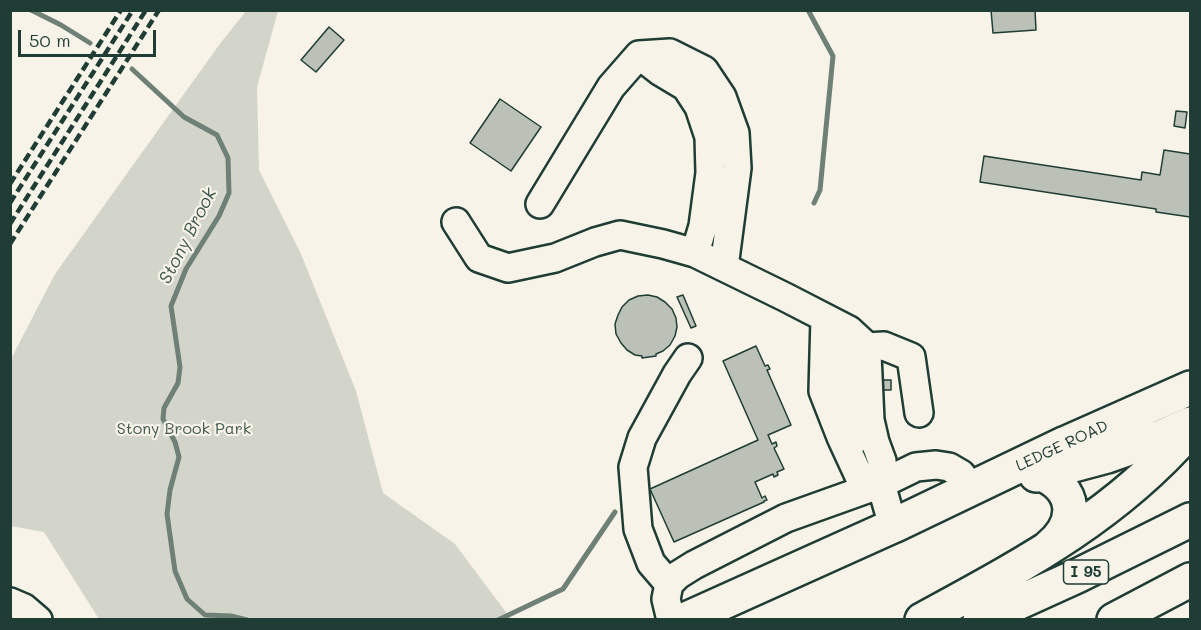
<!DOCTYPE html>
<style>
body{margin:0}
#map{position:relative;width:1201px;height:630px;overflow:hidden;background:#f7f3e8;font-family:Mali,sans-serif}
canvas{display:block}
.frame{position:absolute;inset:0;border:12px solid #1f3d34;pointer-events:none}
.scale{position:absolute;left:18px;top:30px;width:138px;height:27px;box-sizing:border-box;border:3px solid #1f3d34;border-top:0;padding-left:8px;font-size:18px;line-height:21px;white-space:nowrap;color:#1f3d34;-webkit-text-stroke:4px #f7f3e8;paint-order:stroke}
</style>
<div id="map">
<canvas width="1201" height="630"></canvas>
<div class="frame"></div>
<div class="scale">50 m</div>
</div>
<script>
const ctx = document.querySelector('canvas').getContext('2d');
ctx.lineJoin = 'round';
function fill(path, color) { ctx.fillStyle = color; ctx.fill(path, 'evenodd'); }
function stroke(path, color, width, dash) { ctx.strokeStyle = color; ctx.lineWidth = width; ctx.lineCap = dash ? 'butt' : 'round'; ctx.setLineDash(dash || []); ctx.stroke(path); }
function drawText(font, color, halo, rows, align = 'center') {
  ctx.font = font + ' Mali,sans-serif'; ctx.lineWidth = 4.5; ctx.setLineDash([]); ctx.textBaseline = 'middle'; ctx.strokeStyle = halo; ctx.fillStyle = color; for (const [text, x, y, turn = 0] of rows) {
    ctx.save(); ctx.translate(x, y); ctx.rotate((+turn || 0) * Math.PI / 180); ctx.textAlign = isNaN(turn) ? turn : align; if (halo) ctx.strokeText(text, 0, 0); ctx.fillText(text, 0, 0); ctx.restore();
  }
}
fill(new Path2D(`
 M246,11h32l-21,76 2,83 42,84 55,137 27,102 72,51 56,75h-412l-55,-87 -33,-6v-167l44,-85 164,-229z`), '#d3d5ca');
stroke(new Path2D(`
 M31,10l30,15 29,18
 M808,10l25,46 -13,134 -6,13
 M132,69l52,48 33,18 11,23 1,35 -10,23 -33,53 -15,37 9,61 -2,16 -14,25 -1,11 12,23 4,15 -9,33 -3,24 8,57 12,28 18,16 26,1 16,4
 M498,620l65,-31 52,-77`), '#6f8077', 5);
const building = new Path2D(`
 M991,10h44l1,20 -43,3z
 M329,27l15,13 -28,32 -15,-12z
 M500,99l41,28 -30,44 -41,-28z
 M1176,111l11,1 -2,16 -11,-2z
 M1164,150l26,4v63l-34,-5v-3l-176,-27 4,-26 157,24 1,-8 18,3z
 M648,295l9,2 8,5 7,7 4,9 1,9 -2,9 -5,9 -7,6 -7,3v2l-14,2v-2l-7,-1 -8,-5 -6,-7 -5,-9 -1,-10 3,-9 4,-8 7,-7 9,-4z
 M683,295l13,31 -5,2 -14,-31z
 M756,346l9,20 3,-1 2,4 -3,1 24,55 -23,10 4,9 4,-2 1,4 -3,2 10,21 -7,3 1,3 -4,2 -1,-3 -18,8 7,16 3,-2 2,4 -3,1v1l-90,40 -24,-53 108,-49 -35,-79z
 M881,380h10v10h-10z`);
fill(building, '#bbc1b6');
stroke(building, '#1f3d34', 1.5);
const minor = new Path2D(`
 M540,204l71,-117 28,-32
 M456,222l23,36 29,10 47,-10 40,-16 25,-7 43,9 32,9 90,44 64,33 14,13 3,4 1,7 3,66 5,22 7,19 -1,23 12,42
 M695,253l8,-27 7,-53 -1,-36 -10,-30 -13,-20 -25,-15 -22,-17 31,-2 34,17 18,27 13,36 2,35 -13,99
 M825,318l-2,73 18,46 18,39 22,8
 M849,330l-2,11 1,67 8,31
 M866,347l18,-1 27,11 8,56
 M669,584l-18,-21 -13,-34 -5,-62 9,-29 35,-64 11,-16
 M10,602l14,6 14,12
 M671,620l-5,-21 3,-15 9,-9 16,-10 92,-47 95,-34 35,-17 20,-2 13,2 12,7 11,14`);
const major = new Path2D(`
 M1036,475l71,-19 54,-19 29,-13
 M684,620l209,-94 173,-83 124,-55`);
const highway = new Path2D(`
 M1040,473c37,16 39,49 9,74
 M922,620c99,-54 193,-103 268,-190
 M980,620l97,-44 113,-56
 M1114,620l76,-40`);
stroke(minor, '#1f3d34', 32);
stroke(major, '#1f3d34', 38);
stroke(highway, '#1f3d34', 38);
stroke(minor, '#f7f3e8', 27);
stroke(major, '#f7f3e8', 33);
stroke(highway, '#f7f3e8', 33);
stroke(new Path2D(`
 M10,184l111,-174
 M10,203l123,-193
 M10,224l136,-214
 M10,244l149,-234`), '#1f3d34', 4.5, [9, 4.5]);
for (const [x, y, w] of [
 [1086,572,45]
]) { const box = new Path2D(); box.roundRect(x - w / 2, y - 12, w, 24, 4.5); ctx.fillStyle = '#f7f3e8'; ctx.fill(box); stroke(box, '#1f3d34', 1.5); }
drawText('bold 15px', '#1f3d34', null, [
 ["I 95",1086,572]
]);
drawText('16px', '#435b52', '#f7f3e8', [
 ["Stony Brook Park",184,429]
]);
drawText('16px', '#1f3d34', '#f7f3e8', [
 ["LEDGE ROAD",1062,446,-25]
]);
drawText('italic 18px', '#405950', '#f7f3e8', [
 ["Stony Brook",188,236,-63]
]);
</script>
